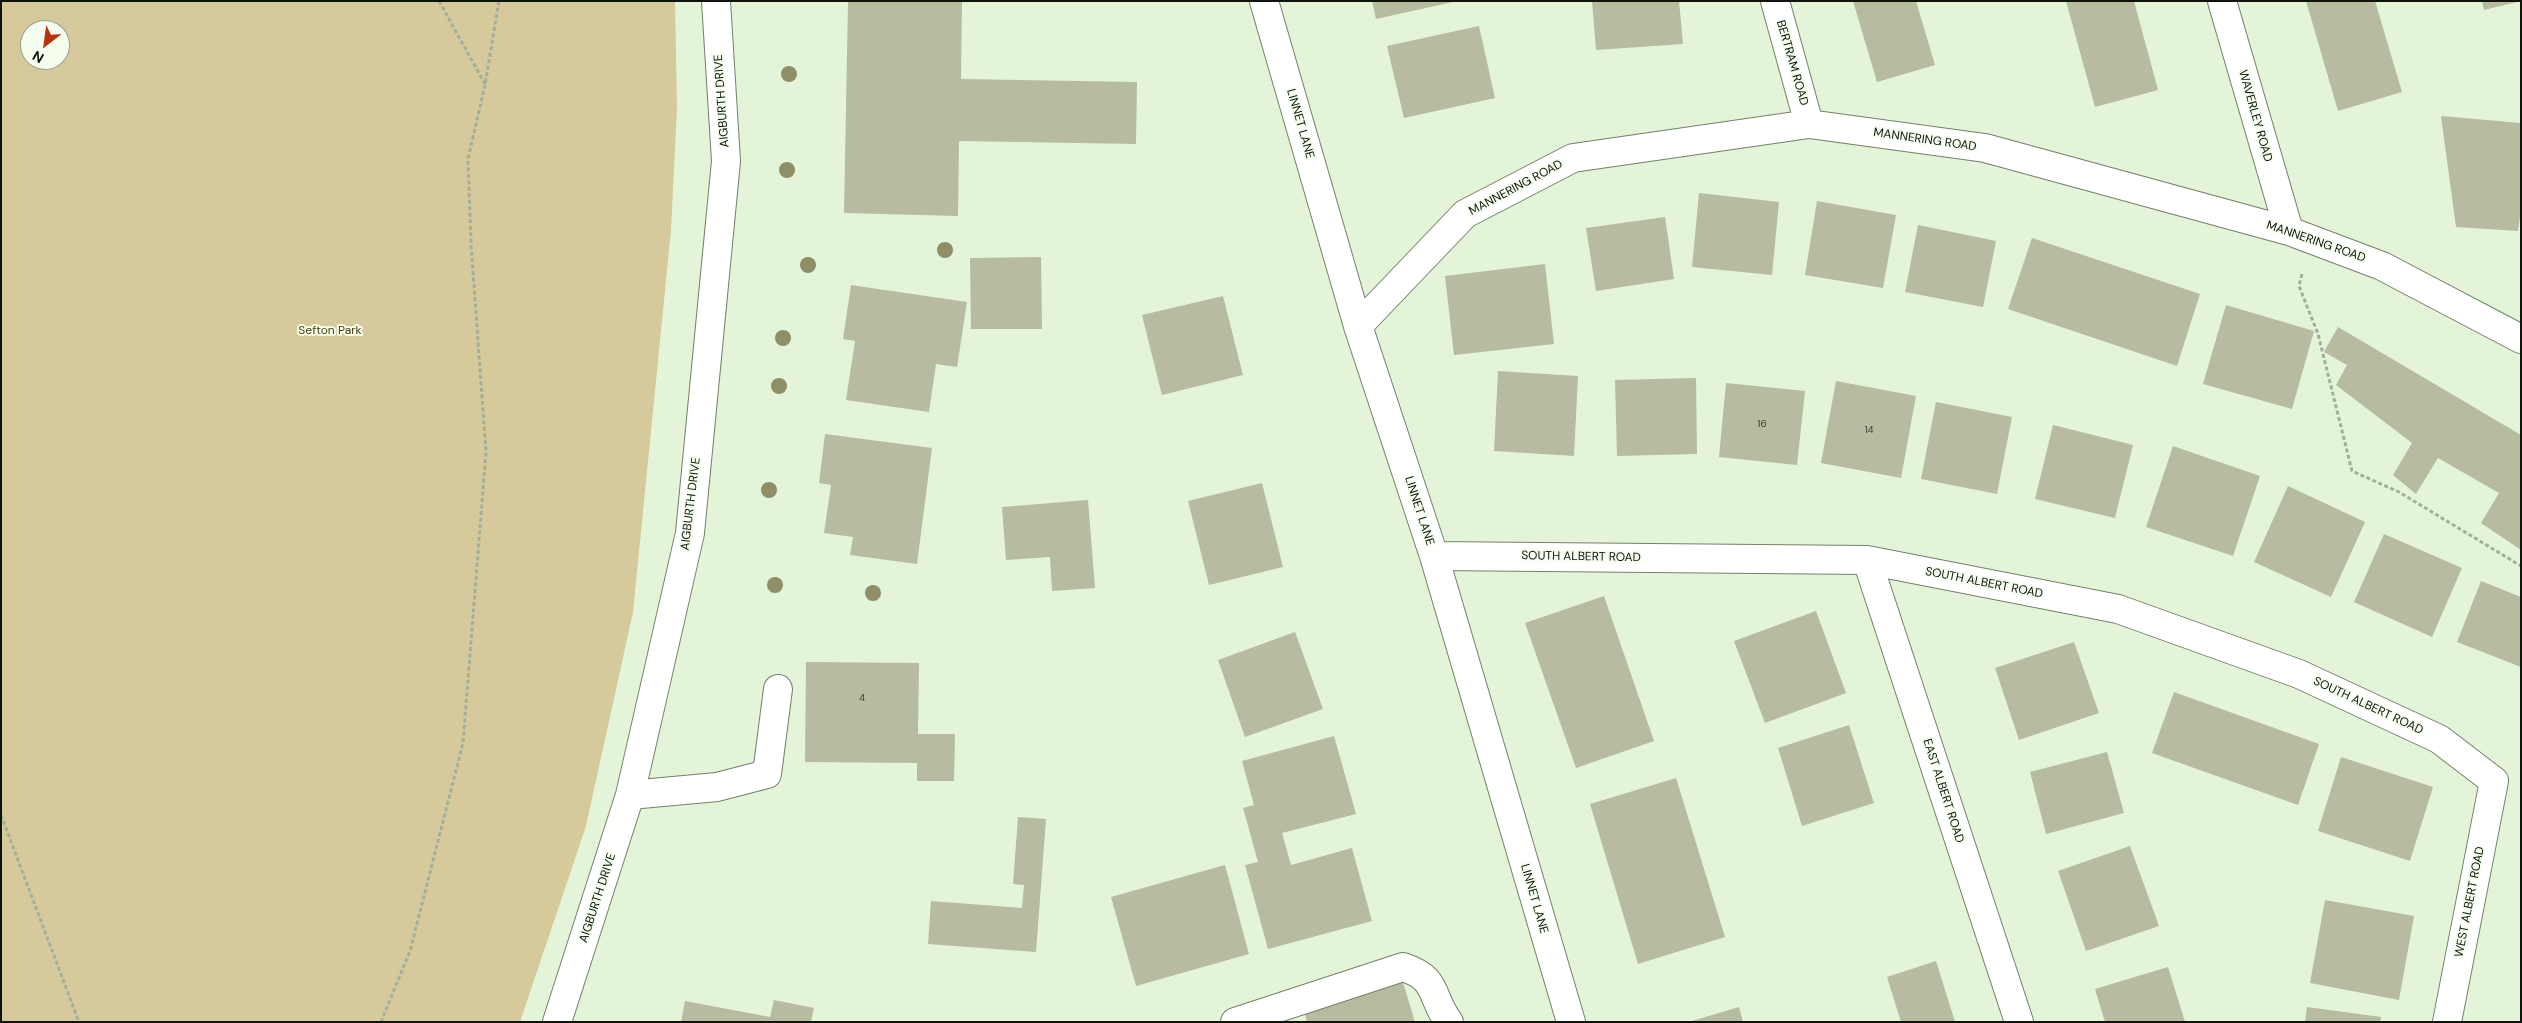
<!DOCTYPE html>
<style>
body{margin:0}
#map{position:relative;width:2522px;height:1023px;overflow:hidden;background:#e3f4d9;font-family:"DM Sans",sans-serif}
canvas{display:block}
.frame{position:absolute;inset:0;border:2px solid #0e130b;pointer-events:none}
.north{position:absolute;left:20px;top:20px;width:50px;height:50px;box-sizing:border-box;background:#f5feee;border:1px solid #99a093;border-radius:50%;rotate:210deg;font-size:14px;font-weight:700;line-height:20px;text-align:center;color:#0e130b}
.north::after{content:'';display:block;margin:auto;width:18px;height:22px;background:#bc320e;clip-path:polygon(50% 0,100% 100%,50% 72%,0 100%)}
</style>
<div id="map">
<canvas width="2522" height="1023"></canvas>
<div class="frame"></div>
<div class="north">N</div>
</div>
<script>
const ctx = document.querySelector('canvas').getContext('2d');
ctx.lineJoin = 'round';
function fill(path, color) { ctx.fillStyle = color; ctx.fill(path, 'evenodd'); }
function stroke(path, color, width, dash) { ctx.strokeStyle = color; ctx.lineWidth = width; ctx.lineCap = dash ? 'butt' : 'round'; ctx.setLineDash(dash || []); ctx.stroke(path); }
function drawText(font, color, halo, rows, align = 'center') {
  ctx.font = font + ' "DM Sans",sans-serif'; ctx.lineWidth = 4; ctx.setLineDash([]); ctx.textBaseline = 'middle'; ctx.strokeStyle = halo; ctx.fillStyle = color; for (const [text, x, y, turn = 0] of rows) {
    ctx.save(); ctx.translate(x, y); ctx.rotate((+turn || 0) * Math.PI / 180); ctx.textAlign = isNaN(turn) ? turn : align; if (halo) ctx.strokeText(text, 0, 0); ctx.fillText(text, 0, 0); ctx.restore();
  }
}
fill(new Path2D(`
 M1,1h674l2,107 -6,122 -38,382 -47,214 -66,196h-519zM30,30h30v30h-30z`), '#d6c99b');
fill(new Path2D(`
 M848,1h114l-1,78 176,3 -1,62 -177,-3 -1,75 -114,-3z
 M1372,1h81v1l-77,17z
 M1592,1h87l4,43 -87,6z
 M1853,1h63l19,64 -58,17z
 M2066,1h68l24,89 -63,17z
 M2306,1h69l27,91 -64,19z
 M2482,1h35v1l-33,8z
 M1479,26l16,72 -91,20 -17,-72z
 M2441,116l80,7v86l-3,22 -62,-4z
 M1699,193l80,9 -7,73 -80,-8z
 M1817,201l79,14 -13,73 -78,-13z
 M1665,217l9,62 -78,12 -10,-63z
 M1918,225l78,16 -13,66 -78,-15z
 M2032,238l168,56 -23,72 -169,-57z
 M1041,257l1,72h-71l-1,-71z
 M1545,264l9,80 -100,11 -9,-79z
 M851,285l116,17 -10,65 -21,-3 -7,48 -83,-12 9,-59 -12,-2z
 M1223,296l20,79 -81,20 -20,-80z
 M2226,305l88,26 -22,78 -89,-25z
 M2338,327l183,108v115l-40,-27 18,-30 -61,-35 -22,36 -23,-19 19,-32 -76,-58 11,-20 -23,-13z
 M1498,371l80,5 -4,80 -80,-5z
 M1696,378l1,76 -80,2 -2,-76z
 M1836,381l80,15 -15,82 -80,-15z
 M1726,383l79,8 -8,74 -78,-8z
 M1936,402l76,15 -15,77 -76,-15z
 M2053,425l80,20 -18,73 -80,-19z
 M825,434l107,14 -15,116 -67,-9 3,-18 -29,-4 7,-48 -12,-2z
 M2173,446l87,30 -27,80 -87,-29z
 M1262,483l21,84 -74,18 -21,-84z
 M2288,486l77,36 -34,75 -77,-35z
 M1088,500l7,88 -43,3 -2,-34 -44,3 -4,-53z
 M2384,534l78,34 -30,69 -78,-35z
 M2481,581l40,16v70l-64,-25z
 M1604,596l50,145 -78,27 -51,-145z
 M1816,611l30,82 -81,30 -31,-82z
 M1295,632l28,77 -78,28 -27,-77z
 M2074,642l25,71 -80,27 -24,-72z
 M806,662l113,1 -1,71h37l-1,47h-37v-18l-112,-1z
 M2174,692l145,52 -21,61 -146,-52z
 M1849,725l25,78 -72,23 -24,-78z
 M1334,736l22,78 -74,19 9,32 61,-17 20,73 -104,28 -23,-84 13,-3 -15,-54 11,-3 -12,-44z
 M2107,752l17,61 -78,21 -16,-62z
 M2341,757l92,30 -23,74 -92,-30z
 M1676,778l49,159 -87,27 -48,-160z
 M1018,817l28,2 -10,133 -108,-8 3,-43 91,7 2,-23 -11,-1z
 M2130,846l29,80 -73,25 -28,-80z
 M1225,865l24,89 -113,32 -25,-89z
 M2325,900l89,16 -15,84 -89,-17z
 M1936,961l19,61h-54l-14,-45z
 M2168,967l17,55h-80l-10,-33z
 M1401,976l14,46h-108l-4,-16z
 M774,1000l40,8 -3,14h-130l4,-21 85,16z
 M1739,1007l4,15h-51v-1z
 M2307,1007l74,10 -1,5h-75z`), '#b7bb9f');
const minor = new Path2D(`
 M1264,1l94,325 76,230 137,466
 M1775,1l34,123
 M2222,1l67,230
 M1358,326l107,-112 108,-56 236,-34 176,24 304,83 93,35 139,73
 M1434,556l433,4 251,49 181,65 140,65 55,42 -47,241
 M1867,560l152,462
 M630,795l87,-8 50,-13 11,-85
 M557,1022l73,-227 60,-262 36,-372 -10,-160
 M1235,1022l168,-55c37,12 26,29 46,55`);
stroke(minor, '#73816a', 30);
stroke(new Path2D(`
 M439,1l46,83
 M2302,274l-3,12 19,48 34,137 47,21 122,74
 M1,815l78,207
 M381,1022l29,-71 53,-208 23,-291 -15,-208 -3,-85 17,-74 14,-84`), '#a2b09b', 3, [4, 2.5]);
stroke(minor, '#fff', 28);
ctx.fillStyle = '#8e8e67';
for (const [x, y] of [
 [789,74],
 [787,170],
 [945,250],
 [808,265],
 [783,338],
 [779,386],
 [769,490],
 [775,585],
 [873,593]
]) { ctx.beginPath(); ctx.arc(x, y, 8, 0, 2 * Math.PI); ctx.fill(); }
drawText('10px', '#383d30', null, [
 ["16",1762,424],
 ["14",1869,430],
 ["4",862,698]
]);
drawText('12px', '#0e130b', '#f5feee', [
 ["BERTRAM ROAD",1792,63,74],
 ["AIGBURTH DRIVE",722,101,-94],
 ["WAVERLEY ROAD",2255,116,74],
 ["LINNET LANE",1300,124,74],
 ["MANNERING ROAD",1925,140,8],
 ["MANNERING ROAD",1516,188,-28],
 ["MANNERING ROAD",2316,242,19],
 ["AIGBURTH DRIVE",691,504,-83],
 ["LINNET LANE",1419,511,72],
 ["SOUTH ALBERT ROAD",1581,557,1],
 ["SOUTH ALBERT ROAD",1984,583,11],
 ["SOUTH ALBERT ROAD",2368,706,25],
 ["EAST ALBERT ROAD",1943,791,72],
 ["AIGBURTH DRIVE",598,898,-72],
 ["LINNET LANE",1534,899,74],
 ["WEST ALBERT ROAD",2470,902,-79]
]);
drawText('12px', '#483b0a', '#f5feee', [
 ["Sefton Park",330,331]
]);
</script>
